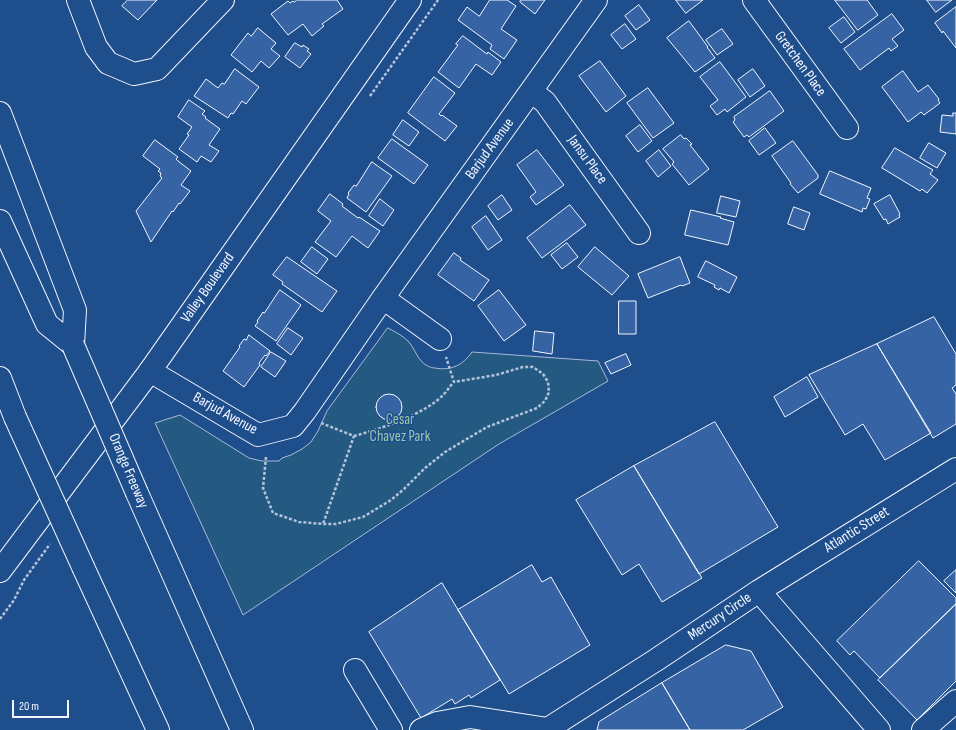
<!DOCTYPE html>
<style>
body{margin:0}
#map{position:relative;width:956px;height:730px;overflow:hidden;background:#1f4e8c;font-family:"Sofia Sans Condensed",sans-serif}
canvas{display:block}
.scale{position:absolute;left:12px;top:700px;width:57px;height:18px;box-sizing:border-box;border:2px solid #f2f6ff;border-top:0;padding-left:5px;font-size:12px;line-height:14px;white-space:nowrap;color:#f2f6ff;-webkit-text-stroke:3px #1f4e8c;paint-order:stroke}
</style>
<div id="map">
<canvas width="956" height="730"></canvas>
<div class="scale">20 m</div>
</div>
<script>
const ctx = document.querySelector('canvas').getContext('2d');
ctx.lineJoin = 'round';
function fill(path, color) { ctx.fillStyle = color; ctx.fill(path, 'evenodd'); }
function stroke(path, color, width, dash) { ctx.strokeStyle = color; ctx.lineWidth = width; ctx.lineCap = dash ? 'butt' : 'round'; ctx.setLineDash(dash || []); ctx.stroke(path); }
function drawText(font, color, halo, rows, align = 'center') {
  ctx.font = font + ' "Sofia Sans Condensed",sans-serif'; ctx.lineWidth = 3; ctx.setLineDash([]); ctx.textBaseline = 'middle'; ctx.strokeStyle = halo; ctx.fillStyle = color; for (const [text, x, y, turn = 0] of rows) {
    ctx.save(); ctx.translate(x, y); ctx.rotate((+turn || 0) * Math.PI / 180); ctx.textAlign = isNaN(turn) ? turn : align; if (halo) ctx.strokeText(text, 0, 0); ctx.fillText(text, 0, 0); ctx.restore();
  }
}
const green = new Path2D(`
 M388,328c7,4 14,7 20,13 6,6 8,15 14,21 3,3 9,6 13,6 16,3 28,-3 37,-16l126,9 10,20 -109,63 -256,171 -88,-192 25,-8 69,43 13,3h17l3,-3 9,-3 11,-6 9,-7 7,-11 9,-20z`);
fill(green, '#245a82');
stroke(green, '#a8bbd7', 1);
const building = new Path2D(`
 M128,0h29l-19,20 -16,-14z
 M297,0h40l6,9 -21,15 2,2 -12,10 -9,-12 -15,11 -17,-21 17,-13 2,2 3,-2 1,1z
 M490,0h17l9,6 -15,23 16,11 -13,19 -14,-10 2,-4 -34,-25 9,-13 12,9z
 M521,0h24l-10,14 -15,-12z
 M676,0h27l-17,13z
 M835,0h32l11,15 -20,15z
 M927,0h25l-16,12z
 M639,5l11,15 -14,10 -11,-14z
 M956,7v41l-13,-17 -1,2 -7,-10z
 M892,14l12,16 -12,9 6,7 -7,5 -2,-3 -29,22 -16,-21z
 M844,17l11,15 -14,11 -12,-15z
 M689,21l19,26h-1l8,11 -20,14 -28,-34z
 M625,24l11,15 -14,10 -11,-14z
 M258,28l18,15 -5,6 9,7 -11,12 -8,-7 -9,11 -21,-17 17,-22 3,3z
 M722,29l11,15 -16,11 -11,-15z
 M463,36l24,18 1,-2 13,10 -9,13 -16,-11 -17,24 -21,-16 20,-27 -2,-1z
 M295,43l7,4 1,-2 6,4 -2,2 4,3 -11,14 -15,-11z
 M600,61l26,35 -20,16 -27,-36z
 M720,62l26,35 -19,15 -2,-3 -8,6 -7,-9 8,-6 -18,-23z
 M235,69l24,18 -13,17 -4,-3 -9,13 -2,-1 -3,5 -34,-22 12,-17 12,9 4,-5 2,1z
 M753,69l12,17 -15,11 -12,-17z
 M903,71l15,21 10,-7 11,14 -1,1 2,3 -16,12 -3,-3 -13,10 -26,-35z
 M434,77l21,16 -16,21 2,2 1,-1 15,11 -12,15 -37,-28z
 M648,88l26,35 -21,15 -26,-35z
 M770,91l14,20 -35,26 -2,-2 -3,2 -11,-15 2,-2 -1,-3z
 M189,100l16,11 -3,3 4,3 -1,1 15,11 -11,16 10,6 -8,11 -10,-6 -4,6 -18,-13 10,-14 -2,-1 5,-7 -14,-10z
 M953,113h3v21l-16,-2 2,-17 11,1z
 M403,120l16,12 -10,14 -16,-11z
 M640,125l12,16 -14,11 -12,-16z
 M765,128l11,15 -17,12 -10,-14z
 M681,135l3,4 2,-1 6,6 -2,1 19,24 -20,16 -17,-21 2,-2 -11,-13z
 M392,139l36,26 -14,19 -36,-26z
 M155,140l23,17 -2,2 2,2 13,10 -10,14 9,6 -10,13 -1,-1 -6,9 -1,-1 -21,31 -15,-31 26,-33 -2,-2 1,-3 -3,-2 2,-2 -17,-13z
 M793,141l25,34v3l-20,15 -8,-9 1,-1 -19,-27z
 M929,143l17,10 -9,15 -17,-10z
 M895,148l38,22 -3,4 8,6 -11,13 -5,-4 -2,2 -38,-23z
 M537,150l27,35 -28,20 -6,-8 6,-5 -19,-27z
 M659,150l12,16 -13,11 -12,-16z
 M372,162l20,14 -26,36 -19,-14 2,-4 -1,-1 6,-8 2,1z
 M830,171l41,17 -4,10 3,1 -4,10 -3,-1 -1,4 -42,-18z
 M330,194l13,10 -1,2 16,12 1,-1 21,14 -12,17 -16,-12 -16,21 -21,-15 16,-21 -13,-10z
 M502,195l10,15 -14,10 -10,-14z
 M890,195l9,17 1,2 -1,1 1,2 -12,7 -2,-5 -2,1 -10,-16z
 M721,196l19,5 -4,16 -19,-4z
 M380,199l14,11 -11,16 -14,-10z
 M570,205l16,20 -44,33 -15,-20z
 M794,207l16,6 -6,17 -16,-6z
 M691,210l30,7 -1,1 14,4 -6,23 -43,-10z
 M486,216l16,24 -14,10 -16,-23z
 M567,243l11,14 -16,12 -11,-14z
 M312,247l16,12 -11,15 -16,-12z
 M595,247l34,29 -17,19 -34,-28z
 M454,253l7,5 -1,2 29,20 -15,21 -36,-26z
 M287,257l50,34 -15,21 -40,-28 1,-2 -10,-7z
 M680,257l10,26 -8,3 -1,-1 -33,13 -10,-24z
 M706,261l31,16 -8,16 -9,-5 -1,2 -5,-3 1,-2 -17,-8z
 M280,290l21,15 -25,36 -21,-15 3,-4 -1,-1 6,-9 1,1z
 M499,290l27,35 -22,16 -26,-35z
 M619,301h17v33h-17z
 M934,317l22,37v31l-4,3 4,6v30l-23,14 -56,-94z
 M288,328l15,10 -12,17 -14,-11z
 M535,331l19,2 -2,21 -19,-3z
 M249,335l21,16 -4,5 -1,-1 -6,8 1,2 -16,22 -21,-16 17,-24 -1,-1 5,-7 2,1z
 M877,344l54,89 -46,27 -22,-36 -18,11 -36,-60z
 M271,352l15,9 -11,16 -14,-10z
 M626,354l5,11 -20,9 -6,-11z
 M807,377l11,20 -33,20 -11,-20z
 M376 407a13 13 0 1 1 26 0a13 13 0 1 1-26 0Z
 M715,422l63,105 -79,47 -65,-108z
 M634,466l68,112 -40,24 -23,-38 -17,11 -46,-75z
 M919,561l37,37v6l-76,74 -26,-27 -4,4 -13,-14z
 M532,565l10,17 9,-5 39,68 -81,49 -51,-84z
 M956,570v23l-12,-12z
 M442,583l58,97 -29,18 -2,-3 -14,9 -3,-5 -31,19 -52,-86z
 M956,604v77l-39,39 -39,-40z
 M726,645l25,6 32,56 -40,23h-53l-28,-47z
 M662,683l28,47h-93l2,-8z`);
fill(building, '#3563a3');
stroke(building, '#f2f6ff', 1);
const minor = new Path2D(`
 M78,0l18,47 12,16 26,11 23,-5 66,-69
 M754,0l93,128
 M531,91l14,11 94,131
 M383,298l57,41
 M150,371l108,64 35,-9 12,-15 78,-113 213,-298
 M759,591l120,139
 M355,670l36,60
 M421,730l16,-7 33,-6 78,12
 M546,730l110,-70 103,-69 197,-122
 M923,730l33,-29`);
const major = new Path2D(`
 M0,571l150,-200 260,-371`);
const highway = new Path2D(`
 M0,113l75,197 -2,35
 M0,221l47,103 26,21
 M0,378l15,39
 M137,493l105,237
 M84,569l74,161`);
stroke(minor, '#f2f6ff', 24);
stroke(major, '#f2f6ff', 24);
stroke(highway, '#f2f6ff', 24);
stroke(new Path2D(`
 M370,96l68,-96
 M321,423l33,13 -31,88
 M354,436c26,-7 72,-22 90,-42 4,-4 6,-8 10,-12l-8,-25
 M266,457l-3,31 10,25 26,9 24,2h13l27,-7 28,-17 13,-11 21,-21 20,-16 42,-25 50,-19 8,-7 4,-9 -1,-10 -5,-8 -10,-7h-10l-27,8 -42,7
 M0,619l14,-19 10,-20 26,-36`), '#b3c4dc', 2.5, [3, 2]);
stroke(minor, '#1f4e8c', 22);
stroke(major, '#1f4e8c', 22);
stroke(highway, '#1f4e8c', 22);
const highwayBridge = new Path2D(`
 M73,345l64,148
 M15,417l69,152`);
stroke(highwayBridge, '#f2f6ff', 24, []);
stroke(highwayBridge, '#1f4e8c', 22);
drawText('15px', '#f2f6ff', '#1f4e8c', [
 ["Gretchen Place",800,64,54],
 ["Barjud Avenue",490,149,-54],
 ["Jansu Place",587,160,54],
 ["Valley Boulevard",208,288,-55],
 ["Barjud Avenue",225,414,29],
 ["Orange Freeway",128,471,67],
 ["Atlantic Street",857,530,-32],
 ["Mercury Circle",720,617,-34]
]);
drawText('15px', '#97c8a6', '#1f4e8c', [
 ["Cesar",400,420],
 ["Chavez Park",400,437]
]);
</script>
